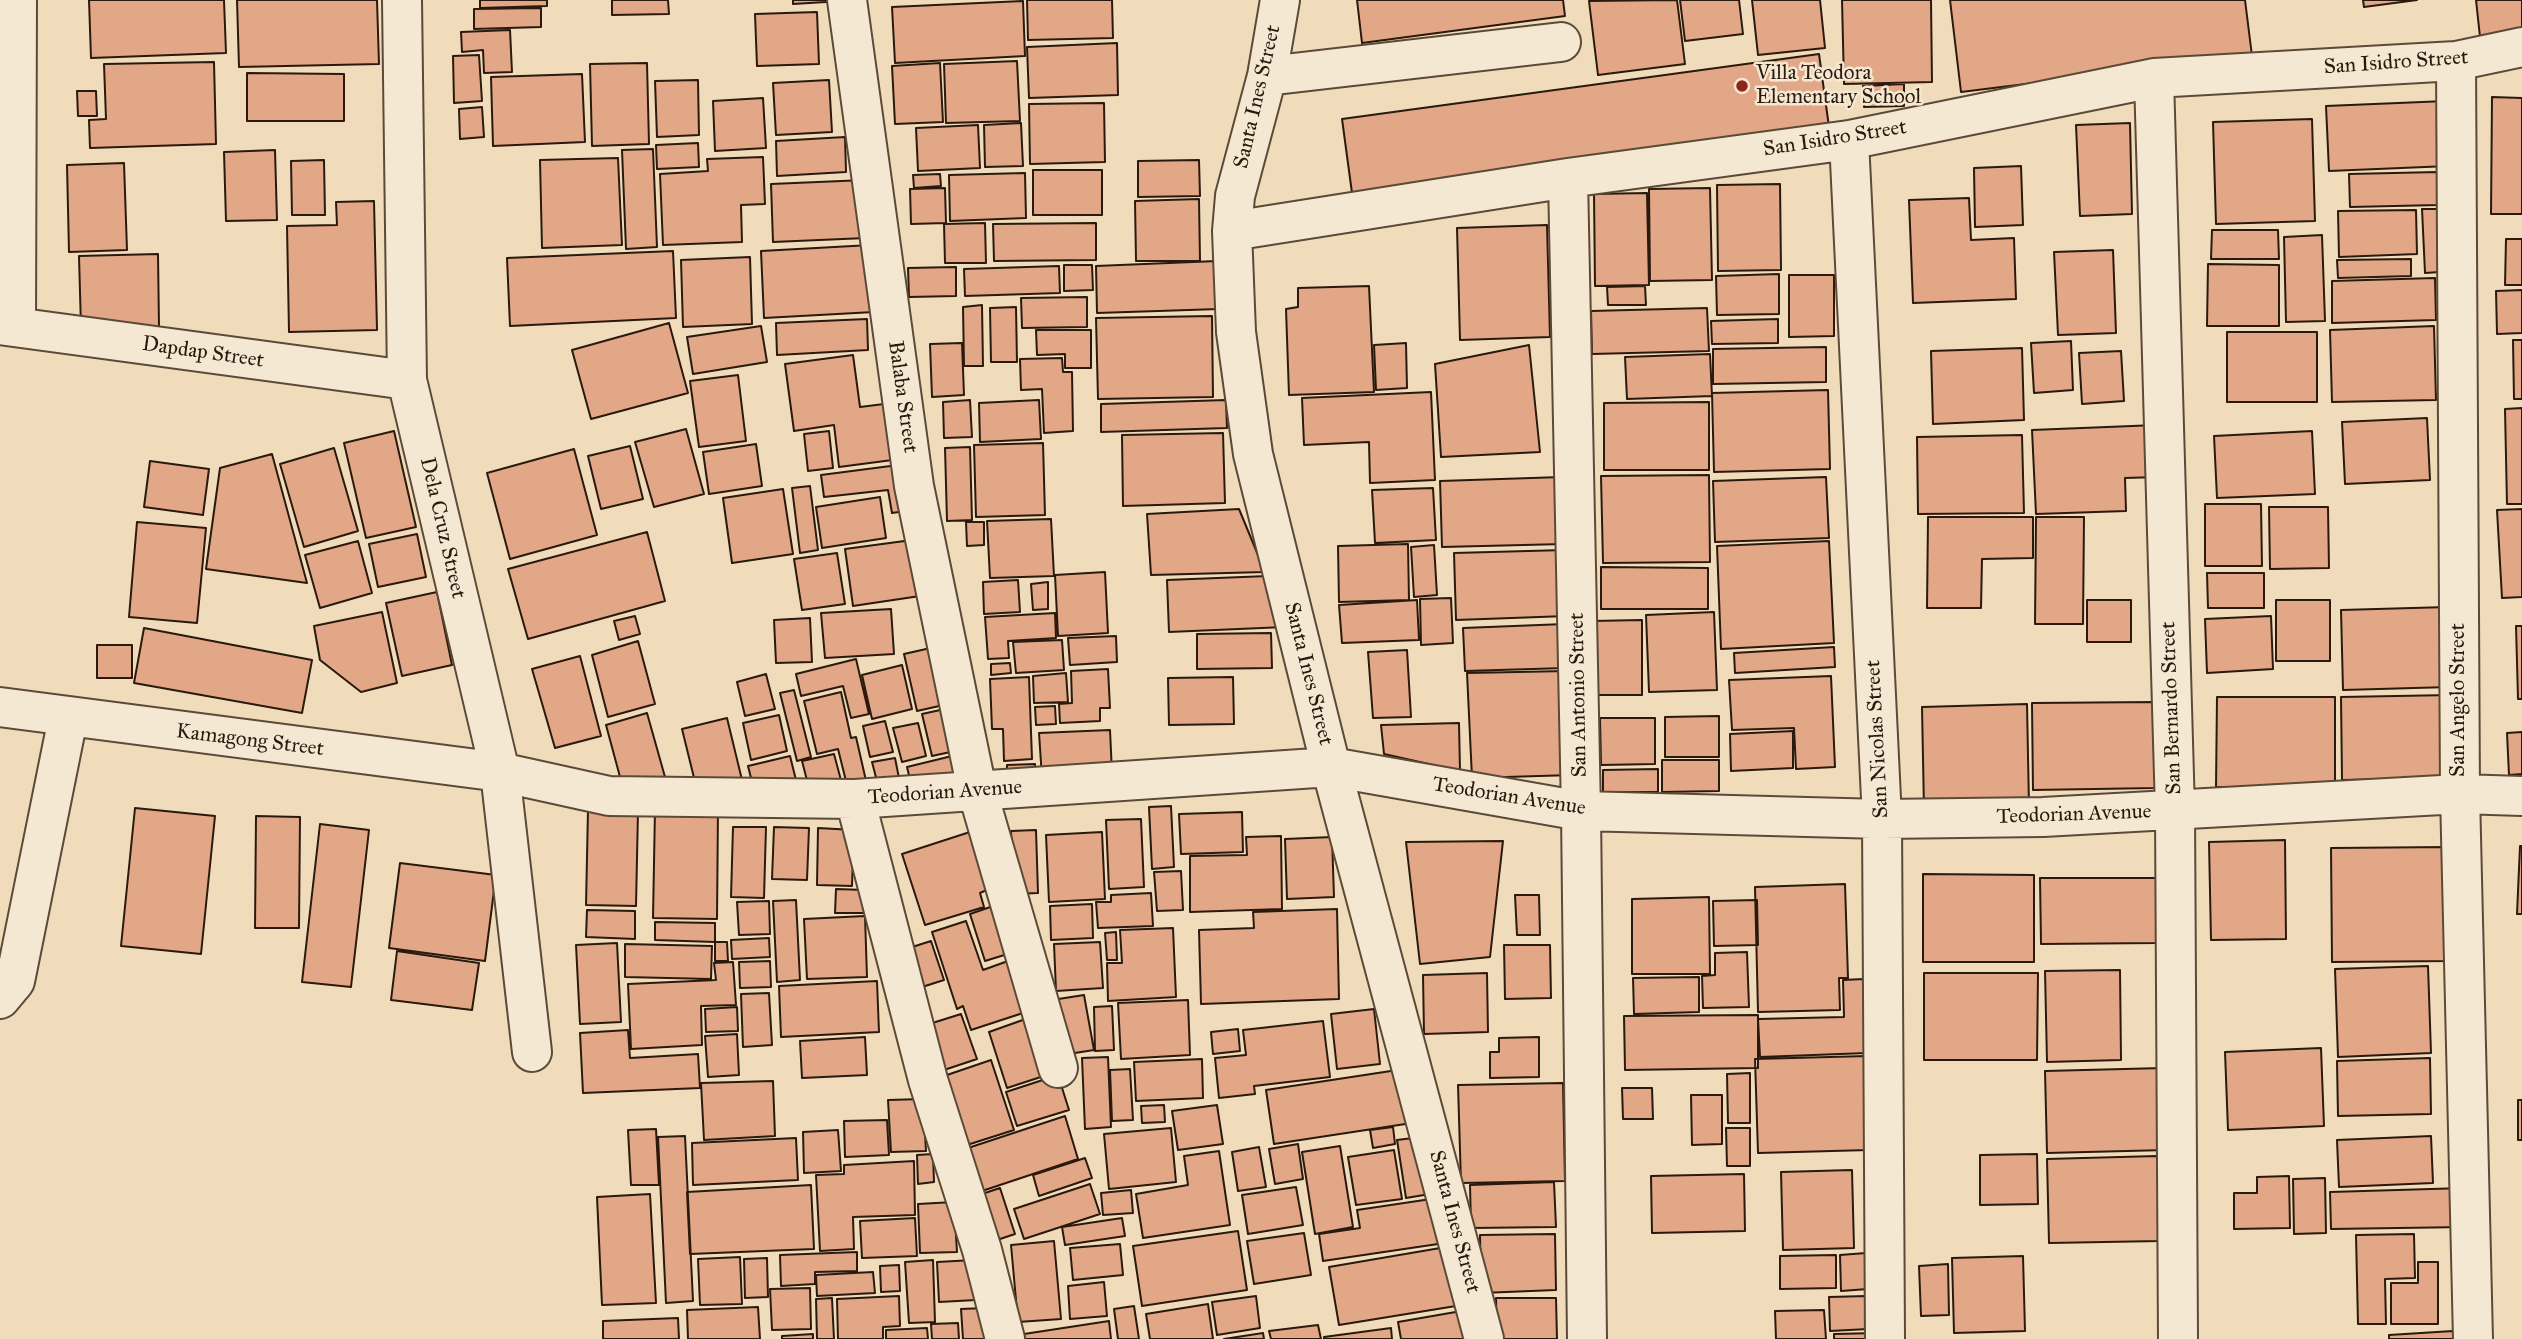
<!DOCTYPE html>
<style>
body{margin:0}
canvas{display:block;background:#f0dcbb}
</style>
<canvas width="2522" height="1339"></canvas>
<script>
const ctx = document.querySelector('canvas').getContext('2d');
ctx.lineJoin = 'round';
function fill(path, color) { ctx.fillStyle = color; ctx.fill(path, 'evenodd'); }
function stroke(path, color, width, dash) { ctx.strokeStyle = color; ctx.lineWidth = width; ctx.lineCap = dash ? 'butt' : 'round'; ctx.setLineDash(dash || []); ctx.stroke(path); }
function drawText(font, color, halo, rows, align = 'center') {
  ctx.font = font + ' "IM FELL Great Primer",serif'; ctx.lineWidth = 5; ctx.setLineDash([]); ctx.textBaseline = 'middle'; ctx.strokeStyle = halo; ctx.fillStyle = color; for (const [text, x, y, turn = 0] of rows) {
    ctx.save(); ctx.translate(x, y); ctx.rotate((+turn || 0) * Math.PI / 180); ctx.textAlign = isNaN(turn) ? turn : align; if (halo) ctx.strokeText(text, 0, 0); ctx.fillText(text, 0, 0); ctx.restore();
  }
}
const building = new Path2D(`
 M89,0h135l2,53 -135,5z
 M237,0h140l2,64 -140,3z
 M480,0h67v6l-67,2z
 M612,0h56l1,14 -57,1z
 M793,0h33v2l-33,2z
 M1027,0h85l1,38 -85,2z
 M1357,0h206l2,16 -203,27z
 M1677,0l8,64 -87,11 -9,-74z
 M1680,0h59l4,34 -58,7z
 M1752,0h68l5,48 -67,7z
 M1842,0h89l1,82 -88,2z
 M1950,0h295l7,56 -291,36z
 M2363,0h54l-53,7z
 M2476,0h46v33l-42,4z
 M1023,1l2,55 -130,7 -3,-56z
 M541,8v19l-67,2v-20z
 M817,12l2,52 -62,2 -2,-52z
 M510,30l2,42 -28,1 -1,-23 -21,2 -1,-20z
 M1117,43l1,52 -89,3 -2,-51z
 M1819,54l10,73 -477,66 -10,-74z
 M479,55l3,46 -28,2 -1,-47z
 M1017,61l3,60 -74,2 -2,-59z
 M214,62l2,82 -126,4 -1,-28 17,-1 -2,-55z
 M647,63l2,81 -57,2 -2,-82z
 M940,63l3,59 -48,2 -3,-58z
 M247,73l97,1v47h-97z
 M582,74l3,68 -92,4 -2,-69z
 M698,80l1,55 -42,2 -2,-56z
 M829,80l3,52 -56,3 -3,-52z
 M1904,84v22l-40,1 -1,-21z
 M77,91h19l1,25h-19z
 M2492,97l30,1v116h-31z
 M763,98l3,50 -51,3 -2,-50z
 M2446,101l3,65 -120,5 -3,-65z
 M1104,103l1,59 -75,2 -1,-60z
 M482,107l2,30 -24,2 -1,-30z
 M2312,119l3,102 -99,3 -3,-102z
 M1021,123l2,43 -38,1 -1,-42z
 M2130,123l2,91 -52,2 -4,-91z
 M978,125l2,43 -62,3 -2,-43z
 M845,137l1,35 -69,4 -1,-35z
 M698,143l1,24 -42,2 -1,-24z
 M653,149l4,98 -31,2 -4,-99z
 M275,150l2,70 -51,1 -2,-69z
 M763,157l2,47 -24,1 1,37 -79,3 -3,-71 48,-3 -1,-12z
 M618,158l4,87 -80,3 -2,-88z
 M324,160l1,55h-33l-1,-54z
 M1199,160l1,36 -62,1v-36z
 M124,163l3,87 -58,2 -2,-87z
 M2021,166l2,59 -48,2 -1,-59z
 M1033,170h69v45h-69z
 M2438,172l1,33 -89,2 -1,-33z
 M1025,173l1,45 -76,3 -1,-46z
 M940,174l1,12 -27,2 -1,-13z
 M865,180l1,58 -93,4 -2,-58z
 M1780,184l1,86 -63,1 -1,-86z
 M945,188l1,35 -35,1 -1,-35z
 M1710,188l2,92 -62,1 -1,-92z
 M1647,193l2,92 -54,1 -1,-92z
 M1969,198l2,42 43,-2 2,61 -103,4 -4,-103z
 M1199,199l1,62h-64l-1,-60z
 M374,201l3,129 -88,2 -2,-106 50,-1 -1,-23z
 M2422,209h29l3,62 -29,2z
 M2416,210l1,44 -78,3 -1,-46z
 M985,223l1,40h-41l-1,-39z
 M1096,223v37l-102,1 -1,-37z
 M1547,225l3,112 -90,3 -3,-112z
 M2212,230h66l1,29h-68z
 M2322,235l3,86 -39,1 -2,-85z
 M2506,239h16v46h-17z
 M871,245l3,67 -110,6 -3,-67z
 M2113,250l3,83 -58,2 -4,-83z
 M673,251l3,67 -166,8 -3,-68z
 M158,254l1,73 -78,1 -2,-72z
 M750,257l2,67 -69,3 -2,-67z
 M2411,259v17l-73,2 -1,-18z
 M1217,261l2,48 -122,4 -1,-47z
 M2208,264l71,1v61h-72z
 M1064,265h28l1,25 -29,1z
 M1059,266l1,27 -95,3 -1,-27z
 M956,267v29l-47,1 -1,-29z
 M1779,274v40l-62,1 -1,-39z
 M1789,275h45v61l-45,1z
 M2435,278l1,42 -104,3v-42z
 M1369,286l5,106 -85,3 -3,-86 12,-2v-19z
 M1645,286l1,19h-38l-1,-18z
 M2522,290v43l-25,1 -1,-43z
 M1087,297v30l-65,1 -1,-30z
 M982,305l1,61h-19l-1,-59z
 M1016,307l1,55h-26l-1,-54z
 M1707,308l2,43 -117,3 -1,-43z
 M1212,316l1,81 -115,2 -2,-81z
 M867,319l1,31 -91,5 -1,-32z
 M1778,319v24l-66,1 -1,-23z
 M669,323l19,70 -97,26 -19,-69z
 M761,326l6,36 -74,12 -6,-37z
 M2434,326l2,74 -104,2 -2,-72z
 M1036,330h55v38h-26v-14l-28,1z
 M2227,332h90v70h-90z
 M2513,340h9v59h-8z
 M2071,341l2,49 -39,3 -3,-50z
 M962,343l2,52 -32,2 -2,-53z
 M1406,343l1,45 -31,2 -2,-45z
 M1529,345l11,107 -99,5 -6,-93z
 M1826,347v35l-113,2v-35z
 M2022,348l2,72 -91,4 -2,-73z
 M2121,351l3,50 -42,3 -3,-51z
 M1710,354l2,42 -85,3 -2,-42z
 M853,355l7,52 32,-4 8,56 -61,8 -5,-42 -40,6 -9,-67z
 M1062,358l1,14h9l1,59 -29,2 -2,-44 -21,1 -1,-31z
 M738,375l8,66 -47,6 -9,-66z
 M1828,390l2,79 -116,3 -2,-79z
 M1431,392l4,88 -65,3 -1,-41 -65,3 -2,-47z
 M970,400l2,37 -28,1 -1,-36z
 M1039,400l2,39 -61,3 -1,-39z
 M1226,400l1,28 -126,4v-28z
 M1709,402v68h-105v-67z
 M2522,408v96h-15l-2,-95z
 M2427,418l3,62 -85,4 -3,-62z
 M2157,425l1,52 -33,1 1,33 -90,3 -4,-84z
 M686,429l18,65 -50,13 -19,-65z
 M394,431l22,96 -50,11 -22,-95z
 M829,431l4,37 -25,3 -4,-37z
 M2312,431l3,63 -98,4 -3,-62z
 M1223,433l2,70 -102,3 -1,-71z
 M2022,435l2,78 -106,1 -1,-77z
 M1043,443l2,72 -69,2 -2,-72z
 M756,444l6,42 -53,8 -6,-42z
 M630,446l13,53 -42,10 -13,-53z
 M970,447l2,73 -25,1 -2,-73z
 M334,448l24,83 -54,16 -24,-83z
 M574,449l23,86 -87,24 -23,-86z
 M272,454l35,129 -101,-14 14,-101z
 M150,461l59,8 -6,46 -59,-8z
 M906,464l6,46 -20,3 -4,-23 -64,7 -3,-22z
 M1709,475l1,87 -107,1 -2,-87z
 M1562,477l2,67 -122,3 -2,-66z
 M1826,477l3,61 -114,4 -2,-61z
 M810,486l8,64 -18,3 -8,-65z
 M1433,488l3,52 -61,3 -3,-53z
 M783,489l10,65 -61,9 -9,-65z
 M880,497l6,41 -64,10 -6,-41z
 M2205,504h56l1,62h-57z
 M2269,507h59l1,61 -59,1z
 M1239,509l26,63 -114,3 -4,-61z
 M2522,509v88l-20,1 -5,-88z
 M1928,517h105v41l-51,1 -1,49h-54z
 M2036,517h48l-1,107h-48z
 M1051,519l3,57 -64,2 -3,-57z
 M137,522l69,6 -9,95 -68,-6z
 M966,522h18v23l-17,1z
 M647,532l18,69 -137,38 -20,-70z
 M417,534l9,43 -48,10 -9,-43z
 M912,540l8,56 -67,10 -8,-57z
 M358,541l14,52 -52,15 -15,-53z
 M1829,541l5,102 -113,6 -4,-103z
 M1408,544l1,56 -70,2 -1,-56z
 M1434,545l3,50 -23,2 -3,-50z
 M1565,550l2,66 -111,4 -2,-67z
 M837,553l8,51 -43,6 -8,-51z
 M1601,567l107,1v41h-107z
 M1105,572l3,61 -50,3 -3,-61z
 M2207,573h57v35h-56z
 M1268,576l17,51 -116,5 -2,-52z
 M1018,580l2,32 -36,2 -1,-32z
 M1048,582v27l-15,1 -2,-26z
 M437,592l15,73 -50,11 -16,-73z
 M1451,598l2,45 -32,2 -1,-46z
 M1417,600l2,40 -77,3 -3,-38z
 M2087,600h44v42h-44z
 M2276,600h54v61h-54z
 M2448,607l2,80 -107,3 -2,-80z
 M891,609l3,45 -69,4 -4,-45z
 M382,612l15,71 -36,9 -41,-32 -6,-34z
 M1714,612l3,78 -68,2 -3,-77z
 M1055,613l1,25 -48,3 1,17 -21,1 -3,-42z
 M635,616l5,18 -21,6 -5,-19z
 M2271,616l2,53 -66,4 -2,-54z
 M810,618l2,44 -36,1 -2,-43z
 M1642,620v75h-49l-1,-74z
 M1565,624l1,44 -101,3 -2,-43z
 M2516,626h6v73h-4z
 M144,628l168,32 -10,53 -168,-30z
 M1271,633l1,35 -75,1v-35z
 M1116,636l1,26 -47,3 -2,-27z
 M1062,640l2,30 -48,3 -3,-31z
 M638,641l17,63 -47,13 -16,-62z
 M97,645h35v33h-35z
 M935,647l13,57 -31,7 -13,-57z
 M1834,647l1,20 -100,6 -1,-20z
 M1407,650l4,67 -38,1 -5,-66z
 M580,656l21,80 -46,12 -23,-79z
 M856,659l13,55 -18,4 -8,-32 -42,10 -5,-22z
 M1010,663l1,10 -20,2v-11z
 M902,665l10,44 -40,10 -10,-44z
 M1108,669l2,39h-10v13l-40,2 -1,-19 13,-1 -1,-32z
 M1567,671l6,104 -101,3 -5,-105z
 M1066,673l2,29 -34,1 -1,-27z
 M766,674l9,35 -30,7 -8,-34z
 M1831,676l4,91 -39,2 -2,-41 -62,2 -3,-50z
 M1029,677l3,82 -28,2 -1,-32h-11l-2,-50z
 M1233,677l1,47 -65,1 -1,-47z
 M794,690l17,67 -14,4 -17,-68z
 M841,692l10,46 5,-1 11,48 -19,4 -10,-40 -21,5 -13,-53z
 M2451,695l2,83 -111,2 -1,-83z
 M2217,697h118v90h-119z
 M2155,702l1,86 -123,2 -1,-87z
 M2027,704l2,103 -105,3 -2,-103z
 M1055,706l1,18 -20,1 -1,-18z
 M945,709l10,42 -23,5 -10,-42z
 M647,713l18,64 -42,11 -17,-63z
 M779,715l8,36 -36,9 -8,-37z
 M1719,716v41h-54v-40z
 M727,718l15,62 -45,10 -15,-61z
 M1600,718h55v46l-54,1z
 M885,721l8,31 -23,5 -7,-31z
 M918,723l8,33 -24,6 -9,-34z
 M1459,723l1,48 -76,-17 -3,-29z
 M1110,730l2,43 -70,5 -3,-45z
 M1793,731v37l-62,3 -1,-37z
 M2522,732v42l-13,1 -2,-42z
 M834,754l8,30 -32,8 -8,-31z
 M790,756l7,28 -42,10 -7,-28z
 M952,756l6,24 -45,12 -6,-25z
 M895,758l5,25 -21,6 -7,-27z
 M1662,760h57v31l-57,1z
 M1035,764l1,20 -29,1v-20z
 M1658,769v23h-55v-22z
 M1171,806l3,61 -22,2 -3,-62z
 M135,808l80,8 -14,138 -80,-8z
 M655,808h63l-1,111 -64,-1z
 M588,810l50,1 -2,95 -50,-1z
 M1242,812l1,40 -62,2 -2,-40z
 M256,816l44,1 -1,111h-44z
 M1141,819l3,68 -35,2 -3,-69z
 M320,824l49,6 -18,157 -49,-5z
 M733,827h33l-2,71 -33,-1z
 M774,827l35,1 -2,52 -35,-1z
 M818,828l36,2 -2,56 -35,-1z
 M1036,830l2,63 -24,1 -3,-63z
 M973,831l18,57 -11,5 4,14 -59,18 -23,-71z
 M1102,832l3,67 -56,3 -3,-67z
 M1281,836l1,73 -92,3v-56l57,-1 -1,-18z
 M1332,837l2,60 -47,2 -2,-60z
 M2285,840l1,99 -75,1 -2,-98z
 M1503,841l-13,116 -70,7 -14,-122z
 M2520,846h2v68h-5z
 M2450,847l1,114 -119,1 -1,-114z
 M400,863l96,12 -11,86 -96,-13z
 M1181,871l2,39 -26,1 -3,-39z
 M1923,874l111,1v87h-111z
 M2040,878h118v65l-117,1z
 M1845,884l3,94h-9l1,32 -82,2 -3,-125z
 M836,889l29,1 -1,23h-29z
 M1151,893l2,33 -55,2 -2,-26h15v-7z
 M1515,895h24l1,40h-23z
 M1709,897l1,77h-78v-75z
 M796,900l4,80 -23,2 -4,-81z
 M1757,900l1,45 -44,1 -1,-45z
 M769,901l1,33 -31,1 -2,-33z
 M999,904l15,48 -29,9 -15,-47z
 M1092,904l1,34 -42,2 -1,-34z
 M1337,909l2,90 -138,5 -2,-74 55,-2 -1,-16z
 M587,910l48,1v28l-49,-2z
 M865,916l2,61 -60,2 -3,-60z
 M966,921l17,49 25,-9 18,51 -55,18 -8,-24 -6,3 -25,-77z
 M655,922l60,1v19l-60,-2z
 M1173,928l3,69 -68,4 -1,-38h15l-2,-33z
 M1116,932l1,28h-10l-2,-27z
 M769,938l1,19 -38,2 -1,-19z
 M931,941l13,39 -22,7 -13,-39z
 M715,942h12l1,19h-13z
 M1100,942l3,46 -47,3 -2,-47z
 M617,943l4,79 -41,2 -4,-79z
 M625,944l87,2 -1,33 -86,-2z
 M1504,945h46l1,53 -46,1z
 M397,951l82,12 -7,47 -81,-10z
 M1747,952l2,55 -46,1 -1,-32 13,-1v-22z
 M770,961l1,26 -31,1 -1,-26z
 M733,962l3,43 -35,1 1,39 -71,4 -3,-65 88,-4 -2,-17z
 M2428,966l3,87 -93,4 -3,-88z
 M2120,970l1,90 -74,2 -2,-91z
 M1487,973l1,59 -64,2 -1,-59z
 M1924,973h114l-1,87h-113z
 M1699,977v35l-65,2 -1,-36z
 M1864,979l3,74 -107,4 -2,-38 86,-2 -1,-37z
 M877,981l2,51 -98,5 -2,-51z
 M769,993l3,52 -29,2 -2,-53z
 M1084,995l10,55 -32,5 -10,-55z
 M1188,1000l2,55 -69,4 -3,-56z
 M1112,1006l2,44 -19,1 -1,-44z
 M737,1007l1,24 -32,1 -1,-23z
 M1374,1009l6,55 -43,5 -6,-55z
 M961,1014l16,45 -36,12 -15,-46z
 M1758,1015v53l-133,2 -1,-54z
 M1034,1016l19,57 -46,15 -18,-56z
 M1323,1021l7,56 -76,9 1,8 -36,4 -4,-40 31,-3 -3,-25z
 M1238,1029l2,22 -27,3 -2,-22z
 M628,1030l2,28 68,-4 2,34 -117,5 -3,-60z
 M737,1034l2,41 -31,2 -3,-41z
 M865,1037l2,38 -65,3 -2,-37z
 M1539,1037v40l-49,1v-26h9v-14z
 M2321,1048l3,78 -96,4 -3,-78z
 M1867,1056l2,94 -111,3 -3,-94z
 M1108,1057l3,70 -26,2 -3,-71z
 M2430,1058l1,56 -93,2 -1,-55z
 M1202,1059l1,39 -67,3 -2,-39z
 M991,1060l23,70 -47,15 -23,-69z
 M2164,1068l3,82 -120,3 -2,-82z
 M1130,1069l3,51 -21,1 -2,-51z
 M1404,1069l8,54 -138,21 -8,-54z
 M1750,1073v50h-22l-1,-49z
 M1058,1075l11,35 -52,16 -11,-34z
 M773,1081l2,55 -71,4 -3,-57z
 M1563,1083l2,98 -104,2 -3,-98z
 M1622,1088h30l1,31h-30z
 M1691,1095h31v49l-30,1z
 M923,1099l3,52 -35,1 -3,-52z
 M2518,1100h4v40h-4z
 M1164,1105l1,17 -23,1 -1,-17z
 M1217,1105l6,39 -45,6 -6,-39z
 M1065,1116l13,43 -99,33 -14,-43z
 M887,1120l2,35 -44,2 -1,-36z
 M1393,1127l2,17 -22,4 -3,-18z
 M1171,1128l5,54 -67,7 -5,-55z
 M1726,1128h24v38h-23z
 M656,1129l3,56h-28l-3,-55z
 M838,1130l3,41 -37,2 -1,-41z
 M685,1136l8,165 -27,2 -8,-166z
 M2431,1136l2,47 -94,4 -2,-47z
 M1421,1137l9,57 -24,4 -9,-58z
 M796,1138l2,42 -105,5 -1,-42z
 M1298,1144l5,35 -28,5 -6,-35z
 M1340,1146l13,81 -38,7 -13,-82z
 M1259,1147l7,40 -28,4 -6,-39z
 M1394,1150l8,49 -46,6 -8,-48z
 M1219,1151l11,74 -87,13 -7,-44 52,-9 -4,-29z
 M933,1154l1,28 -16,2 -1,-29z
 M2037,1154l1,50 -58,1v-50z
 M2157,1156l3,85 -111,2 -2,-84z
 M1085,1158l7,20 -53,18 -6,-21z
 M914,1161l1,54 -62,2 1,32 -34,2 -4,-76 28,-1v-9z
 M1852,1170l2,78 -71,2 -2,-78z
 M1744,1174l1,57 -93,2 -1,-57z
 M2289,1176l1,52 -56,1v-36h23v-16z
 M2325,1178l1,55 -32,1 -1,-55z
 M1554,1182l2,45 -85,1 -1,-43z
 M1090,1184l10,30 -76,25 -10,-30z
 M811,1185l3,64 -124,5 -3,-62z
 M1296,1187l7,38 -55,9 -6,-39z
 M1000,1188l15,46 -24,8 -15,-46z
 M2465,1188l1,39 -135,2 -1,-37z
 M1131,1190l2,23 -30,2 -2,-22z
 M650,1194l6,109 -54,2 -5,-108z
 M1431,1199l7,45 -115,17 -4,-27 41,-6 -3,-18z
 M954,1202l3,50 -37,1 -2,-49z
 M915,1218l2,38 -55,2 -2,-37z
 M1122,1218l3,18 -60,9 -3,-18z
 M1238,1231l9,59 -105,16 -9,-60z
 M1304,1233l7,42 -57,9 -7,-43z
 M1555,1234l1,56 -75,3 -1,-58z
 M2414,1234l1,44 -30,1 1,45h-28l-2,-89z
 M1054,1241l7,78 -43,3 -7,-77z
 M1120,1244l3,31 -50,5 -3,-32z
 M1452,1246l10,59 -123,20 -10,-58z
 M857,1252v19l-42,1v12l-34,2 -1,-31z
 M1866,1253l2,36 -27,2 -1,-36z
 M1836,1255v33l-56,1v-33z
 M2023,1256l2,75 -71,2 -2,-75z
 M740,1257l2,47 -42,1 -2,-46z
 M767,1258l1,39 -23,1 -1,-39z
 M933,1260l2,62 -26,1 -4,-61z
 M974,1260l2,40 -37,2 -2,-40z
 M2418,1262h20v62h-47v-41h27z
 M1948,1264l1,51 -28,1 -2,-50z
 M899,1265l1,26 -19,1 -1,-26z
 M873,1272l2,21 -58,3 -1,-21z
 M1104,1282l3,34 -37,3 -2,-33z
 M810,1288l1,41 -39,1 -2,-41z
 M899,1296l1,30 -17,1v12h-45l-1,-40z
 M1256,1296l4,32 -43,7 -5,-33z
 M1867,1296l1,33 -38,2 -1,-34z
 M832,1298l2,41h-17l-1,-40z
 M1496,1298h60l1,41h-60z
 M1208,1304l5,35h-63l-4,-25z
 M1134,1306l5,33h-21l-4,-30z
 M758,1307l2,32h-72l-1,-29z
 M986,1308l1,31h-24l-2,-30z
 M1473,1309l5,30h-77l-3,-17z
 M1824,1310l2,29h-50l-1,-28z
 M678,1318l1,21h-76v-18z
 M1109,1321l2,18h-86l-1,-5z
 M958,1323l1,16h-27l-1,-15z
 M1318,1325l3,14h-50l-2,-8z
 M927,1328l1,11h-42v-9z
 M1391,1328l1,11h-68v-2z
 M2453,1331v8h-64v-4z
 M1263,1333l1,6h-40z
 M1877,1333l1,6h-44v-5z
 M813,1334v5h-31v-3z`);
fill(building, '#e2a786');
stroke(building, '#2b190d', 2);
const minor = new Path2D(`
 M402,0l5,380 93,392 32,280
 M847,0l67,486 63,304 81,278
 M1280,0l-13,76 -32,120 -3,35 4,101 17,122 78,313 153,572
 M2456,61l4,733 13,545
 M1267,76l294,-34
 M2154,78l21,733 3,528
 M1849,140l33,679 3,520
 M1568,178l13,633 6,528
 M1232,231l336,-53 281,-38 305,-62 302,-17 66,-14
 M0,325l407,55
 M16,327l1,-327
 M0,707l500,65 109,24 246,3 476,-32 250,44 301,8 161,-2 417,-23 62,2
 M855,799l73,281 54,170 23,89
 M0,999l15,-18 53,-263`);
stroke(minor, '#5c4a38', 42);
stroke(minor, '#f5e8d3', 38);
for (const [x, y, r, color] of [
 [1742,86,7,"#8f2418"]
]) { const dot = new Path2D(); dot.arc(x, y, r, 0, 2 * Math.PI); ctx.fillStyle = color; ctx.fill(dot); stroke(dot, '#f5e8d3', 2.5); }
drawText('21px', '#2b190d', '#f5e8d3', [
 ["San Isidro Street",2396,63,-4],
 ["Santa Ines Street",1258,97,-77],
 ["San Isidro Street",1835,139,-9],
 ["Dapdap Street",203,353,8],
 ["Balaba Street",902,397,82],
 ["Dela Cruz Street",442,528,77],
 ["Santa Ines Street",1308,674,76],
 ["San Antonio Street",1579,695,-91],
 ["San Angelo Street",2459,700,-90],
 ["San Bernardo Street",2172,708,-92],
 ["San Nicolas Street",1878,739,-93],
 ["Kamagong Street",250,741,7],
 ["Teodorian Avenue",945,793,-4],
 ["Teodorian Avenue",1509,797,9],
 ["Teodorian Avenue",2074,815,-2],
 ["Santa Ines Street",1454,1222,75]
]);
drawText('21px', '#2b190d', '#f5e8d3', [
 ["Villa Teodora",1756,74],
 ["Elementary School",1756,98]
], 'left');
</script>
